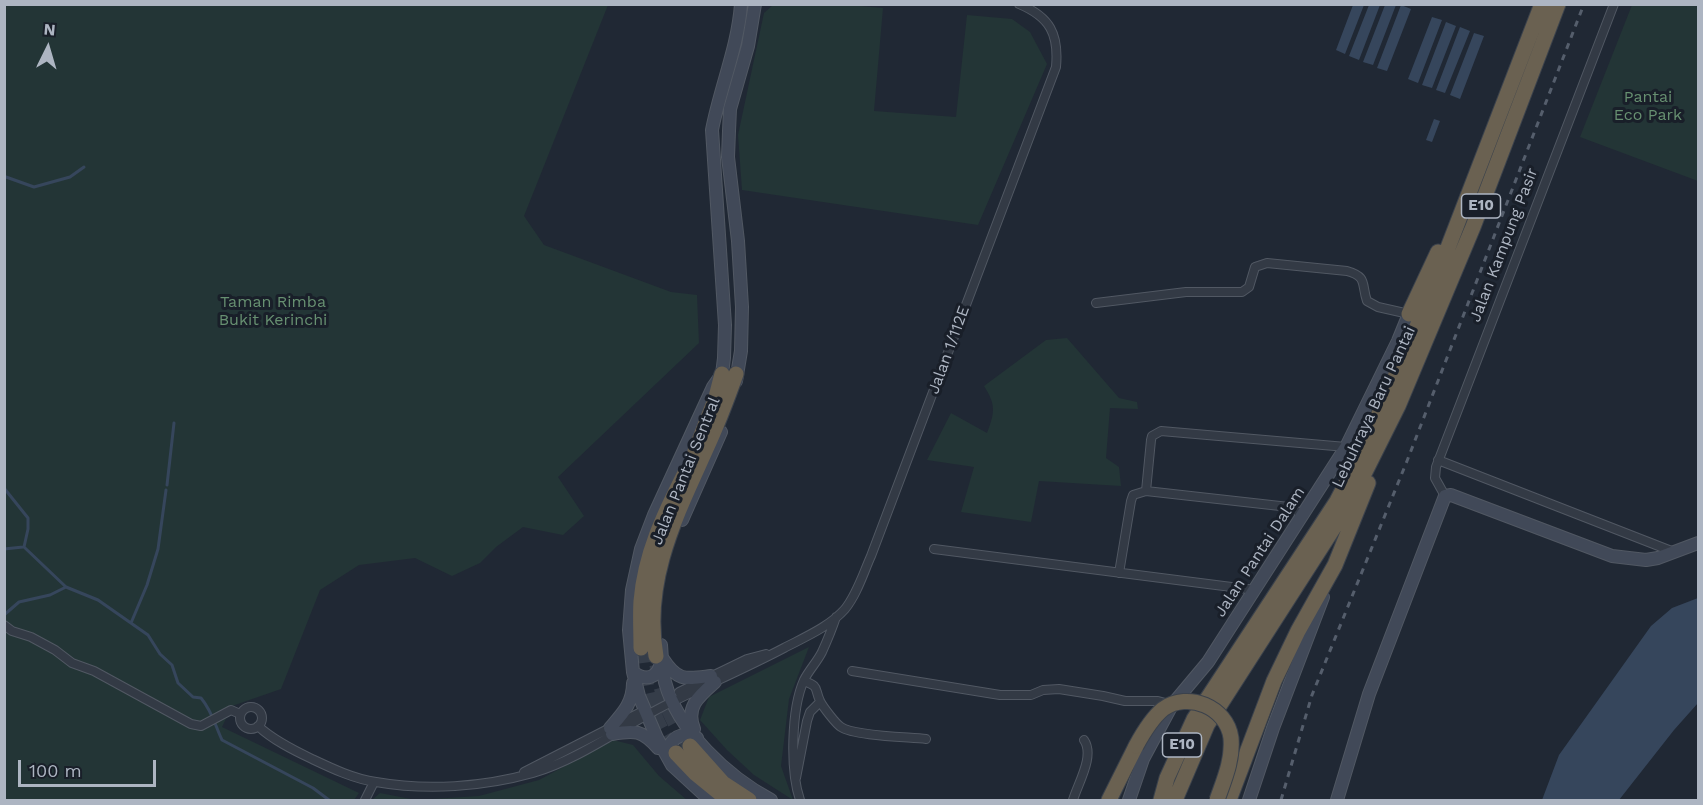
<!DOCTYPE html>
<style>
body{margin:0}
#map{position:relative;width:1703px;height:805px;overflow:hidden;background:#202834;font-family:"Work Sans",sans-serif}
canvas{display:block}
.frame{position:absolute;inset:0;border:6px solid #adb5c2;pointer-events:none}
.north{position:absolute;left:18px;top:18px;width:60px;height:60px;-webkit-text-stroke:4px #191f29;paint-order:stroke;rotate:5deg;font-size:16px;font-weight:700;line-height:24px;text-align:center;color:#adb5c2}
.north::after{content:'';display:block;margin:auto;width:21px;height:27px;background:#adb5c2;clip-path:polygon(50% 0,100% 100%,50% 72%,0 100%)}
.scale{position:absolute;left:18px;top:760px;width:138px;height:27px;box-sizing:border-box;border:3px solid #adb5c2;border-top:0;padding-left:8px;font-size:18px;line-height:21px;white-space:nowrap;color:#adb5c2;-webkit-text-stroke:4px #191f29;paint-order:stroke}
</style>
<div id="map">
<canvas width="1703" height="805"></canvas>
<div class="frame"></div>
<div class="north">N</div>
<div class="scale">100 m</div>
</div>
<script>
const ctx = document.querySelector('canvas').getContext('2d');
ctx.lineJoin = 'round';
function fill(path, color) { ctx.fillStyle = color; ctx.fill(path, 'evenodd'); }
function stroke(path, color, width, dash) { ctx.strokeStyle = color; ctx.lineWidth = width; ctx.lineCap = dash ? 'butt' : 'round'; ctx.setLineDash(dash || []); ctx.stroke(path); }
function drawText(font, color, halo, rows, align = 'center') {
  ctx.font = font + ' "Work Sans",sans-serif'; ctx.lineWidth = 6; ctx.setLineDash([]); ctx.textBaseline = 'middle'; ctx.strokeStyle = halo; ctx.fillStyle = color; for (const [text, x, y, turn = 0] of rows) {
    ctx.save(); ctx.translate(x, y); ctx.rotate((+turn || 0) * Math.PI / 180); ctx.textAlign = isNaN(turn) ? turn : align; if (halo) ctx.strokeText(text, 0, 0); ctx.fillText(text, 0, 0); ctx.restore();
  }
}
fill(new Path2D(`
 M837,4l46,4 -9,103 82,6 11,-102 45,4 18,13 17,32 -69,161 -236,-35 -4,-55 26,-122 9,-8z
 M5,5h603l-84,211 20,29 127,47 26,3 2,48 -141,134 26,39 -21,19 -40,-8 -27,20 -16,16 -28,13 -37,-18 -56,7 -39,25 -39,99 -49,17 -10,21 137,66 -5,7h-349z
 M1632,5h66v176l-118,-44z
 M1067,338l52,60 18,4 1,7 -28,-1 -4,50 13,9 2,19 -82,-5 -8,41 -70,-10 13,-45 -47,-7 24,-47 36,20c8,-21 9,-28 -3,-47l62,-46z
 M809,647l-20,52 -8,67 12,34 -39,-25 -27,-25 -27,-30 9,-23z
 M613,740l20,5 26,31 28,24h-315l8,-7 36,7 63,-4 60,-16z`), '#233536');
fill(new Path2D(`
 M1353,5h11l-19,49 -9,-4z
 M1369,5h11l-21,55 -10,-4z
 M1385,5h11l-23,60 -10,-3z
 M1401,5l10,4 -24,62 -10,-3z
 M1432,17l10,3 -24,63 -10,-4z
 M1446,22l10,4 -24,62 -10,-3z
 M1460,27l10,4 -25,62 -9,-3z
 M1474,33l10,3 -24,63 -10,-4z
 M1434,119l6,2 -8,21 -6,-2z
 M1698,598v105l-24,27 -55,70h-77l17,-45 92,-129 21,-18z`), '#36465c');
stroke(new Path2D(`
 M4,178l2,-1 28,10 36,-10 14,-10
 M167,485l7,-62
 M4,488l24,30v11l-4,18 42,40 32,13 50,35 12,19 12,11 6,18 15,14 8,1c11,13 14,27 21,42l91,48 16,12
 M4,549l19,-2
 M4,615l15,-13 31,-7 16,-8
 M131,623l16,-38 11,-36 8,-59`), '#36465c', 3);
stroke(new Path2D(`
 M641,648c6,44 8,68 35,105
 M657,665c4,31 14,56 33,81`), '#353d49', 15, [15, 8]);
const street = new Path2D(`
 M1096,303l90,-11h56l7,-5 6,-20 12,-4 80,8c21,6 14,13 20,30l11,6 31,7
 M1438,460l236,92
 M1146,491l5,-51 1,-4 9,-5 185,16
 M1445,496l-10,-18 1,-11 178,-463
 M934,549l321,41
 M1119,573l12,-72 2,-6 13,-4 143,16 15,8
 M4,625l8,6 19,6 24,13 17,13 22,8 97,53 10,2 30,-16 9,4
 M852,671l148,24h31l12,-5 16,-1 44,7 22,5h33l11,3
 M804,681c16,6 10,7 16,20 3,6 16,23 21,26 13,9 67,10 85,12
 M679,692l68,-33 19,-5
 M240 718a11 11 0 1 1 22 0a11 11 0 1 1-22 0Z
 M258,726c15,14 35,24 54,33 19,9 42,20 64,23 51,9 107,5 157,-9 50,-15 94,-50 141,-72 37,-18 74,-34 110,-53 21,-11 45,-21 61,-39 12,-15 18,-35 26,-53l185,-489c3,-33 -6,-50 -37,-63
 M524,772l117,-60
 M796,778l11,-57 3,-9 10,-10
 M365,800l9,-18
 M800,800c-10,-29 -9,-91 4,-120 5,-10 13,-18 18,-28 5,-11 10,-23 14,-35
 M1073,800c5,-17 22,-44 11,-60`);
const secondary = new Path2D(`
 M736,381l5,-30 1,-44 -4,-66 -10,-84 1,-26 1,-22 18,-63 7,-42
 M682,520l39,-88
 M661,645c1,12 1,25 4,37 13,49 63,95 106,118
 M663,659c15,23 23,20 48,17
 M633,672c13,10 25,6 28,-10
 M610,728c13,-15 23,-25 23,-45
 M694,729c-9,-22 5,-33 21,-47
 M612,734c23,-4 30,-4 46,14
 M670,758l-1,-11c6,-13 16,-14 28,-9
 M710,800l-38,-35 -15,-27 -18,-42 -6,-24 -4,-42 3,-40 9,-41 13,-34 59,-128 9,-13 2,-16 1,-33 -13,-195c8,-42 26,-83 29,-126
 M1129,800l14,-41 29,-54 36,-43 138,-215 52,-106 11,-27
 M1249,800l24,-72 50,-131
 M1337,800l32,-106 76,-198 6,-1 161,61 34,4 12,-2 40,-15`);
const highway = new Path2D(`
 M1409,314l29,-62
 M695,451l21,-54 6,-23
 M641,648c0,-16 -1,-32 0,-47 4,-47 23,-87 44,-128
 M656,656c-14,-76 21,-142 51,-209 11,-24 20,-48 29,-73
 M690,746l33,37 26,17
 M676,753l20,21 32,26
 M1109,800l27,-54
 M1161,800l6,-22 27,-59 143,-218 24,-46 61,-140 120,-311
 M1175,800l32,-75 142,-221 49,-98 75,-179 85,-223
 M1229,800l45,-119 24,-50 37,-66 33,-82`);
stroke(street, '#515863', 10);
stroke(secondary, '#515863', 14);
stroke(highway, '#3b424c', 17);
stroke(street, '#333a45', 8);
stroke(secondary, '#414958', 12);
stroke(highway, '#6a6151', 15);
stroke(new Path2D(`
 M1281,800l31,-105 95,-234 177,-457`), '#555e6c', 3, [6, 6]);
const highwayBridge = new Path2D(`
 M1136,746c7,-13 15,-27 27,-37 25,-18 64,-2 68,29 2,22 -7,42 -14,62`);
stroke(highwayBridge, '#3b424c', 17, []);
stroke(highwayBridge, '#6a6151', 15);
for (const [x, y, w] of [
 [1481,206,39],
 [1182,745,39]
]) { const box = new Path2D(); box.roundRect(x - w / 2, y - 12, w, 24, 4.5); ctx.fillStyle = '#191f29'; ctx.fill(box); stroke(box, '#adb5c2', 1.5); }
drawText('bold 15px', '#adb5c2', null, [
 ["E10",1481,206],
 ["E10",1182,745]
]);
drawText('16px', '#679071', '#191f29', [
 ["Pantai",1648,97],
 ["Eco Park",1648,115],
 ["Taman Rimba",273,302],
 ["Bukit Kerinchi",273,320]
]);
drawText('16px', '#adb5c2', '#191f29', [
 ["Jalan Kampung Pasir",1504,245,-69],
 ["Jalan 1/112E",949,350,-70],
 ["Lebuhraya Baru Pantai",1374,407,-65],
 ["Jalan Pantai Sentral",686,471,-68],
 ["Jalan Pantai Dalam",1260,552,-57]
]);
</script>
